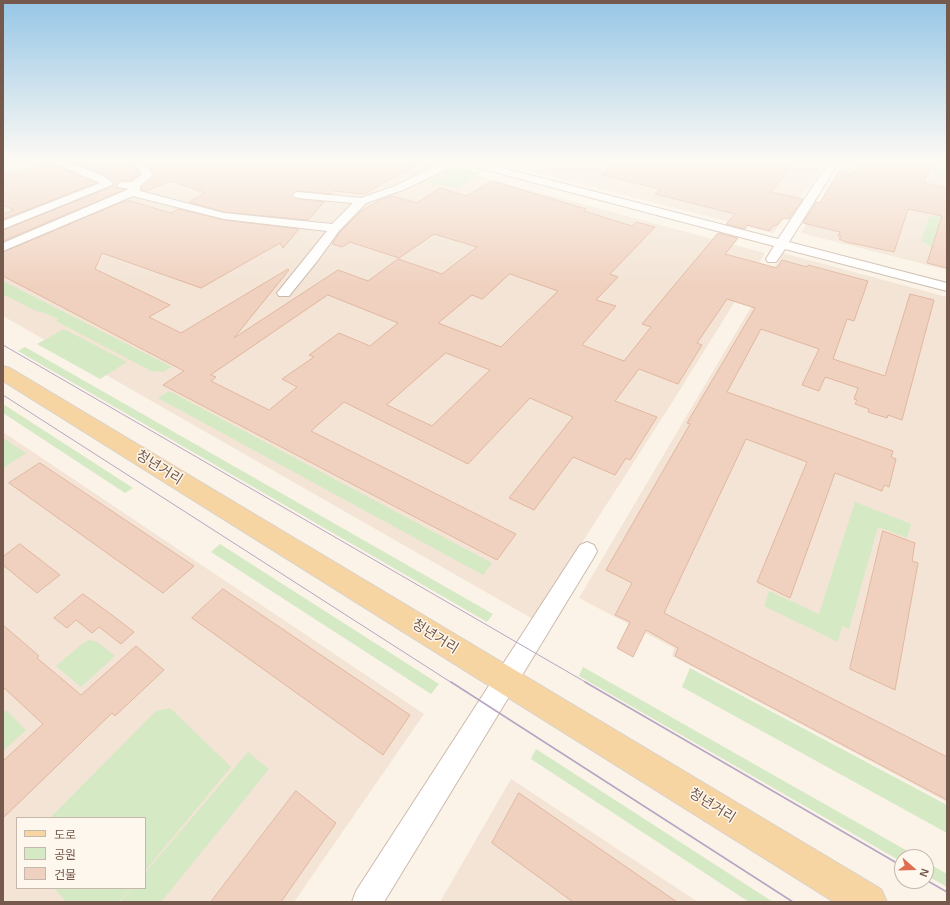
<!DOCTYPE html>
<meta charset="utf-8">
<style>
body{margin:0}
#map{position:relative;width:950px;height:905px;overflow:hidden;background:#fbf3e7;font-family:Arial,"Noto Sans KR",sans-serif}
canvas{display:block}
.frame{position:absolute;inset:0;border:4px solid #74594c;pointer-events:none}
.legend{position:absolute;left:16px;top:817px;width:130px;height:72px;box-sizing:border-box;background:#fef7ed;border:1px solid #c7b8ad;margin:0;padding:5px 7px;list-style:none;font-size:12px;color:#74594c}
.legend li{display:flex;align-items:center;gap:8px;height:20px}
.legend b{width:20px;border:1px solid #c7b8ad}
.north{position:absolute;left:894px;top:849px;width:40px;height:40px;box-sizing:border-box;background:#fef7ed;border:1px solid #c7b8ad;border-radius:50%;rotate:110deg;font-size:11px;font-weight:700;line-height:16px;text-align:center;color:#74594c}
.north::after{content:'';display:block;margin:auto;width:14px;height:18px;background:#e06d51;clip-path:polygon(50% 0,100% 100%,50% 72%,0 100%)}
</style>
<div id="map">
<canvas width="950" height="905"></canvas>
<div class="frame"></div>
<ul class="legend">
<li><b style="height:5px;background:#f7d5a2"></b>도로</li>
<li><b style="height:11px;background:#d5e9c5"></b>공원</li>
<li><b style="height:11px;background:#f0d1bf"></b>건물</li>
</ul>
<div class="north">N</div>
</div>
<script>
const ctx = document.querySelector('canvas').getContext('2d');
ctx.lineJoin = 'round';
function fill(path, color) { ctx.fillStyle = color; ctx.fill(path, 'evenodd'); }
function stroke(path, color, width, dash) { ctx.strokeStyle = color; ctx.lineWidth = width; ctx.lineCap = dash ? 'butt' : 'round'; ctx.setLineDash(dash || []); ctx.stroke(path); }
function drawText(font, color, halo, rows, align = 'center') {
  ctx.font = font + ' Arial,"Noto Sans KR",sans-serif'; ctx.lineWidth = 3; ctx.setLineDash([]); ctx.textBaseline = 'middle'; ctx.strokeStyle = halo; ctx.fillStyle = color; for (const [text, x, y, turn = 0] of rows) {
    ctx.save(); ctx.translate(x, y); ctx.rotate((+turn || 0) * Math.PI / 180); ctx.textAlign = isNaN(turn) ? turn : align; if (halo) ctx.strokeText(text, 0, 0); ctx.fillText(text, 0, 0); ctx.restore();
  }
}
fill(new Path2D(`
 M3,159h411l351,94 -92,148 -140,218 -530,-303z
 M482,159h348l-57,74z
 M845,159h102v111l-146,-37z
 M783,253l164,44v505l-275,-146 2,-8 -95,-50z
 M3,432l421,282 -130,188h-291zM17,818h128v70h-128z
 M511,779l187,123h-258z`), '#f3e4d5');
fill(new Path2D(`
 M924,159h23v18l-14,-3 1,-4 -2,-1 2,-8z
 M458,166l23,7 -24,15 -30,-6z
 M934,216l11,2 -7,25 -6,-1 -1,3 9,2h-8l-11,-6 8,-24z
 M3,281l169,86 -9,5 -12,-1 -95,-50 2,-2 -18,-8 -2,1 -35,-18z
 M64,329l63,33 -27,17 -63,-35z
 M25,347l468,267 -6,8 -469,-271z
 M169,391l323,172 -9,12 -325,-177z
 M3,404l130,84 -8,5 -122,-80z
 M3,438l23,15 -23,15z
 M855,502l56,22 -4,14 -29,-11 -29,102 -7,-3 -4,16 -74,-36 5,-15 50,23z
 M220,544l219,140 -8,10 -220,-142z
 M89,640l8,2 18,14 -34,31 -25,-21 25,-21z
 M583,667l335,190h-16v5l-323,-186z
 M690,668l257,137v28l-265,-146z
 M170,708l61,59 -86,104v-53h-95l106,-107z
 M6,710l20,20 -23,21v-38z
 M536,749l237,153h-24l-218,-143z
 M248,752l21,17 -108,133h-41l12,-14h13v-15z
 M926,862l21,12v13l-21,-12z
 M54,888h77l-12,14h-53z`), '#d5e9c5');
const building = new Path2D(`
 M65,159h69v6l6,9 -9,6h-9l-6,5 2,3 6,2 -121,51v-11l110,-44 1,-4 -11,-8z
 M147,159h281l-64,35 -30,-3 -3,3 -33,-3 -4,1 -2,2 2,4 30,4 -16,18 -84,-8 -35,-10 16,-9 -34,-12 -25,10 -4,-1v-3l12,-12 -7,-11z
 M622,159h176l-27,33 32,7 -14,20 -6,-1 -7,8 -2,-1 -5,6 -22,-6 -2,4 -19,-5 9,-10 -80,-20 5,-5 -58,-14z
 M861,159h59l12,3 -8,21 23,5v80l-20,-5 15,-47 -34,-7 -14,43 -48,-10 -7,-3 2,-3h-3l2,-4 -37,-9 13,-21 4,1 18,-30 14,2z
 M50,163l46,20 -93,36v-5l11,-4 -11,-5v-34l13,4z
 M492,181l94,28 -2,2 48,15 4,-4 19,5 -45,47 8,3 -22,23 20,6 -34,39 42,16 27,-34 -9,-3 76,-91 20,5 -13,16 52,14 5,-8 25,7 1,-2 60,16 -14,40 -7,-2 -14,40 52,17 25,-82 24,6 -32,120 -14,-5 -1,3 -19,-6 1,-3 -14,-5 2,-4 -3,-1 4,-11 -33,-11 -6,14 -17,-6 17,-36 -58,-20 -34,63 166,59 -2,6 5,2 -7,28 -5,-2 -2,6 -47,-18 -45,125 -33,-16 50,-120 -61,-23 -82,174 283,144v43l-272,-144 3,-8 -32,-18 -13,27 -16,-9 13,-26 -15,-7 17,-32 -26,-13 84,-146 -3,-1 68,-115 -28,-9 -30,44 5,2 -24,39 -39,-15 -24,32 42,16 -27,43 -4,-2 -11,17 -42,-18 -39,53 -25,-12 64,-81 -43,-19 -62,66 -124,-62 -33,29 205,103 -19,26 -334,-175 21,-14 -181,-95v-24l124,-52 44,13 7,-4 46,11 75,9 -16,19 -3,-5 -79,45 -99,-35 -7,16 75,36 -21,12 32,16 107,-64 1,1 -55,68 104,-68 30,11 30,-22 44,15 35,-27 -43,-13 -35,24 -49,-16 -8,5 -10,-3 8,-12 21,-21 19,-11 12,-4 25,7 23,-15 26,8zM510,274l48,17 -57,56 -63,-24 34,-28 10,4zM328,295l70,28 -28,23 -31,-13 -30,22 5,2 -32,22 15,8 -28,23 -58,-29 5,-4 -5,-2zM446,353l44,17 -58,56 -45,-21z
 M40,463l154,103 -31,27 -154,-110z
 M883,531l32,12 -3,18 6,2 -23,127 -45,-21z
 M20,544l40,31 -23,18 -34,-28v-8z
 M223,589l187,126 -27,40 -191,-137z
 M83,594l29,21 22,17 -13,12 -22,-17 -7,6 -16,-13 -9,8 -13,-10z
 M3,625l36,31 -2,2 44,37 55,-49 28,24 -49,46 -3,-3 -109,105v-57l40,-37 -40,-37z
 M296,791l40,32 -55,79h-70z
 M519,793l158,109h-104l-81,-59z`);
fill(building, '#f0d1bf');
stroke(building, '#e2b7a0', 1);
const minor = new Path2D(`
 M45,159h15l42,16 11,8 -1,2 -109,44v-8l97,-38z
 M136,159h10l-1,5 8,11 -13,11v5l84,22 108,11 21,-21 -55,-5 -4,-1 -1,-2 1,-2 4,-1 63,6 34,-12 55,-27h18l310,80 53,-80h10l-52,83 158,41v8l-162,-42 -9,13h-8l-2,-3 8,-13 -314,-83 -57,27 -37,13 -27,28 -21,29 -29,36h-10l-2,-3 50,-62 -103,-12 -91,-23 -130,55v-8l126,-54 -11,-2 -1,-2 5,-3h10l10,-8 -7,-10z
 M587,542l7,3 3,6 -3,6 -210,345h-32l4,-11 224,-346z`);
const primary = new Path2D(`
 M3,366l7,2 871,521 6,13h-53l-831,-521z`);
stroke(minor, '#cdbaad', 2);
stroke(primary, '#d8d1cd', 2);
fill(minor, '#fff');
fill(primary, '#f7d5a2');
stroke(new Path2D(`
 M3,345l584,338
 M3,395l449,288`), '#b5a5c5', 1);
stroke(new Path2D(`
 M451,682l342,220
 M585,682l317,184
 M926,880l21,12`), '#b5a5c5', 1.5);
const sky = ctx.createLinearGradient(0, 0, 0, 286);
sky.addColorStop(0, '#96c6e6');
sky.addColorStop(0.56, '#fdfaf4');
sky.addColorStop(1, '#fdfaf400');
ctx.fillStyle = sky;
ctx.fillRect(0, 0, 950, 286);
drawText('14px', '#74594c', '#fef7ed', [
 ["청년거리",159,468,32],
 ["청년거리",435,637,32],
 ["청년거리",712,806,32]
]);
</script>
